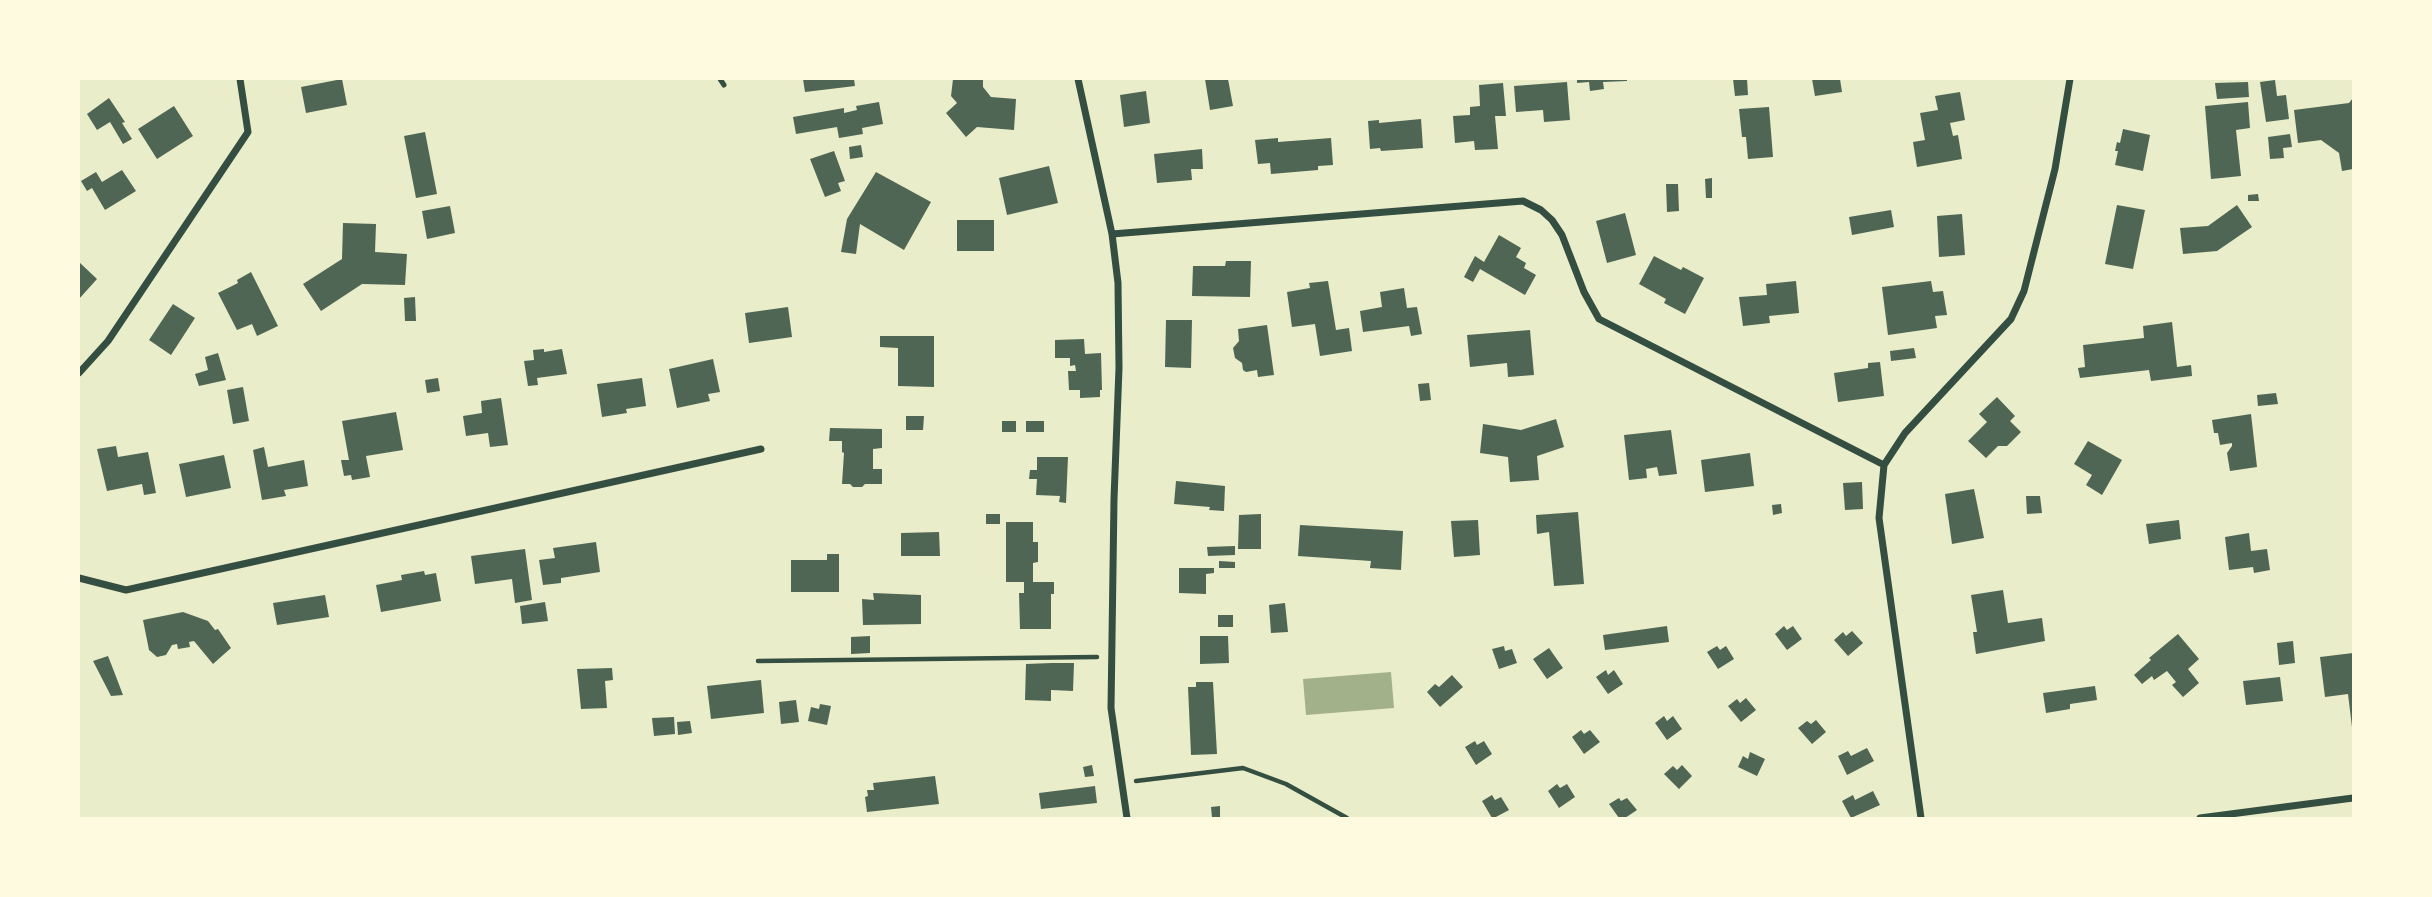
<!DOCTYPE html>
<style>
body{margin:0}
#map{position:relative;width:2432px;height:897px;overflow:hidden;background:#e9edc9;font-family:"PT Sans Narrow",sans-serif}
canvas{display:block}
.frame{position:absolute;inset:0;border:80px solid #fefae0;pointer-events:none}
</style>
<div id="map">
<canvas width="2432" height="897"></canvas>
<div class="frame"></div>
</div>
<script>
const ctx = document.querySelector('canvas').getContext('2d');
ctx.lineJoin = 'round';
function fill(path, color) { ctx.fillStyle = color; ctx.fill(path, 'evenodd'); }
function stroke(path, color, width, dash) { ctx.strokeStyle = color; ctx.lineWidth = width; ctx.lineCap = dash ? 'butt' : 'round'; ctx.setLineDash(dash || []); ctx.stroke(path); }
fill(new Path2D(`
 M1391,672l3,36 -88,7 -3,-36z`), '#a3b18a');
fill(new Path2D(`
 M342,79l5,26 -41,8 -5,-26z
 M803,79h51l1,7 -50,6z
 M953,79h30v8l8,10 25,2 -2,31 -37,-3 -11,10 -20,-24 11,-10 -6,-7z
 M1205,79h23l5,27 -23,4z
 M1577,79h50v2l-24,1 1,7 -14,2 -1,-9 -12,1z
 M1733,79h14l1,16 -13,1z
 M1812,79h28l2,13 -27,4z
 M2275,80l2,16 9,-1 3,24 -23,3 -6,-40z
 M1567,82l3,38 -26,2 -1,-12 -27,2 -2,-26z
 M2248,82l1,15 -32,2 -2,-16z
 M1503,83l3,33h-11l3,33 -23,1 -1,-9 -19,2 -2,-27 17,-1v-8l10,-1 -1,-21z
 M1146,91l4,32 -26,4 -4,-32z
 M1960,92l5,28 -15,3 3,13 5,-1 4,24 -45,8 -4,-25 12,-2 -5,-27 18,-3 -3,-14z
 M109,98l16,24 -3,1 10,16 -9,5 -13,-22 -13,8 -10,-16z
 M2353,98v71l-11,2 -3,-18 -18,-13 -23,3 -4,-33 55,-7z
 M879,102l4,22 -21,4 1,6 -24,4 -2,-11 -41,7 -3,-17 51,-9v5l13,-3 -1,-4z
 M2248,102l2,26 -14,2 5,46 -30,3 -6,-73z
 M174,106l19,30 -36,23 -19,-30z
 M1769,107l4,50 -25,2 -2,-22h-4l-3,-28z
 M1421,119l2,29 -42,3 -1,-3 -10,1 -2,-28 11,-1v3z
 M2123,129l27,6 -7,36 -28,-6 3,-14h-3l2,-9 3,1z
 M425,132l12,62 -21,4 -12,-62z
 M2290,134l2,13 -9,1 1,10 -14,1 -2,-22z
 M1278,138v4l53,-4 2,27 -15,1v4l-47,4 -1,-11 -12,1 -3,-24z
 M861,145l2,12 -13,2 -1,-12z
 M1202,149l1,20h-12l1,11 -35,3 -3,-29z
 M834,151l11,30 -7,2 3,8 -16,6 -15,-38z
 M1049,166l9,37 -51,12 -8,-37z
 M122,170l14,21 -31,19 -13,-22 -5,3 -6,-10 15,-9 6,10z
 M876,172l55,30 -27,48 -44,-26 -4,30 -15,-2 6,-33z
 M1712,178v20h-6l-1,-19z
 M1666,184h12l1,27 -12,1z
 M2258,194l1,7h-11v-6z
 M2117,205l28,5 -12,59 -28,-5z
 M2237,205l15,22 -35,24 -34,3 -3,-26 28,-2z
 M450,206l5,27 -28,6 -5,-28z
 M1891,210l3,17 -42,8 -3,-18z
 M1625,213l11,42 -29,8 -11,-42z
 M1962,214l3,41 -26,2 -2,-41z
 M957,220h37v31h-37z
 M343,223l33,1 -1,28 32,2 -2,31 -43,-1 -41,27 -18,-27 39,-25z
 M1499,235l22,13 -5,9 10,6 -2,5 12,7 -11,20 -45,-26 -7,13 -9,-5 11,-21 9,6z
 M1654,256l27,14 2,-3 21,11 -19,36 -21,-11 2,-4 -27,-15z
 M1226,261h25l-1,36 -58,-1 1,-30h32z
 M79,262l18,17 -18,20z
 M251,272l27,54 -21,10 -5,-12 -15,6 -19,-37 20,-10 -1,-3z
 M1328,281l8,49 13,-2 3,23 -32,5 -5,-32 -23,3 -5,-35 23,-4 -1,-5z
 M1796,281l3,32 -30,3 1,7 -27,3 -4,-29 28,-2 -1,-11z
 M1931,281l2,11 10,-1 4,24 -12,1 2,12 -49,7 -6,-48z
 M1404,288l3,20 10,-1 5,27 -11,2 -2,-10 -46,6 -3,-21 22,-4 -2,-15z
 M415,297l1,24h-11l-1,-23z
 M173,304l22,14 -24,37 -22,-15z
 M788,307l4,30 -43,6 -4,-30z
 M1166,320h26l-1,48 -26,-1z
 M2172,322l5,45 14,-2 1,11 -41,5 -2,-11 -69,8 -2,-10 7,-1 -2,-22 61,-7 -1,-12z
 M1267,325l7,50 -16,2 -1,-7 -11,2 -3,-2 -1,-7 -7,-5 -2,-10 6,-7 -1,-12z
 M1530,330l4,45 -26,2 -1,-14 -37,4 -3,-32z
 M880,336h54v51l-36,-1v-38l-18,-1z
 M1084,339l1,15 16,-1 1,37h-2v7l-20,1v-8h-11l-1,-19h8l-1,-6 -5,1v-8h-15v-18z
 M1914,348l2,10 -25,3 -1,-10z
 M544,349v3l18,-3 5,25 -30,4 1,7 -10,1 -4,-25 10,-1 -1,-10z
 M218,353l8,27 -27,6 -4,-12 13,-4 -3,-13z
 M713,359l7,33 -12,2 2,7 -33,7 -8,-39z
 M1880,362l4,34 -46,6 -4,-29 34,-5v-5z
 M438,378l2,13 -13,2 -2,-13z
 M642,378l4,28 -20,3 1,4 -25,4 -5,-33z
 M1429,383l2,17 -11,1 -2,-17z
 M243,387l6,34 -16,3 -6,-34z
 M2276,393l2,11 -20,2 -1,-11z
 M1997,397l18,19 -5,5 11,11 -14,14h-9l-12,12 -18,-17 19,-19 -8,-8z
 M501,398l7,47 -18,2 -2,-14 -22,3 -3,-20 19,-3 -1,-12z
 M396,412l7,38 -37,6 4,21 -18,3 -1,-5 -7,1 -3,-16h8l-7,-39z
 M2251,414l6,53 -27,4 -3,-18 5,-7v-3l-12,2 -2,-12h-4l-2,-13z
 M906,416h18l-1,14h-17z
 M1556,419l8,28 -27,9 2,24 -29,2 -2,-25 -28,-4 3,-29 38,6z
 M1002,421h14v11h-14z
 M1026,421h18v11h-18z
 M830,428l52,1v19l-9,1v20h9v15h-17l-3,3h-9l-3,-3h-8l2,-31 -2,-1v-11h-13z
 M1671,430l6,44 -18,2 -2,-9 -11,2 1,9 -18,2 -5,-45z
 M2088,441l34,19 -20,35 -16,-10 6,-10 -18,-11z
 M116,446l2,11 30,-5 8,41 -12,2 -2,-11 -35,7 -10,-42z
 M264,447l4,20 36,-7 4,26 -24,4 2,6 -24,4 -9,-50z
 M1750,453l4,33 -49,6 -4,-32z
 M224,455l7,33 -45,9 -7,-33z
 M1037,457h31l-2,46 -7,-1 1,-6 -24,-1 1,-16h-8l1,-9h7z
 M1176,481l49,5 -1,25 -15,-1 1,-3 -36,-3z
 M1862,482l1,27 -18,1 -2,-27z
 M1974,489l10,49 -32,6 -7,-50z
 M2026,496h14l2,17 -15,1z
 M1781,504l1,9 -9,2 -1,-10z
 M1578,512l6,72 -30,2 -5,-54 -12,2 -1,-19z
 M986,514h14v10h-14z
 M1261,514v35h-23l1,-34z
 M1478,520l2,35 -26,2 -3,-36z
 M2179,520l2,19 -32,5 -3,-20z
 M1006,522h27v20h5v20l-5,1v19h21v12h-3v35h-31l-1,-36h5v-11h-18z
 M1300,525l103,6 -2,39 -31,-2 1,-7 -73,-5z
 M939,532l1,24h-39v-23z
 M2249,533l2,18 16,-2 3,21 -16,3 -1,-6 -24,3 -4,-33z
 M596,542l4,30 -39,6v5l-18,2 -4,-25 16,-2 -2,-10z
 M1235,546v9l-27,1 -1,-9z
 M525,549l7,51 -17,3 -3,-24 -37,5 -4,-28z
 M827,554h12v38h-48v-32h36z
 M1219,561l16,1v6h-16z
 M1179,568h35v5l-8,1v20l-27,-1z
 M424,571l1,4 11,-2 5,28 -60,11 -5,-27 26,-5 -1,-5z
 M2003,590l5,33 34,-5 3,23 -69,13 -3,-22h4l-6,-37z
 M873,593l48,2v29l-58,1 -1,-26 12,1z
 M325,595l4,22 -52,8 -4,-22z
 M545,602l3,19 -26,3 -2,-18z
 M1285,603l3,29 -17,1 -2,-28z
 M183,612l25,9 7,9 3,-1 13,19 -18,16 -19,-23 -5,1 1,5 -12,2 -1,-5 -5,1 -6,10 -9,2 -8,-7 -6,-30z
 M1218,615h15v12h-15z
 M1667,626l2,16 -64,8 -2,-15z
 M1784,626l3,4 6,-4 9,13 -15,11 -12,-16z
 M1852,631l11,12 -15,13 -14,-16 9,-8 3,4z
 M2178,634l21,25 -11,10 11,14 -16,14 -11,-12 4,-3 -9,-11 -13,9 -2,-4 -10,8 -8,-9 17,-15 -2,-2z
 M870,636v17l-19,1v-17z
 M1200,636h28l1,27 -29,1z
 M2293,641l2,22 -16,2 -2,-22z
 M1504,646l1,5 7,-2 5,14 -18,6 -7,-20z
 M1717,646l3,4 6,-4 8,13 -16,10 -11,-17z
 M1549,648l14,20 -16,11 -14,-20z
 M2353,653v74h-1l-4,-33 -23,3 -5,-40z
 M108,656l7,18 8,21 -12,1 -18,-35z
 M1052,663h22l-1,28 -22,-1v11l-26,-1 1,-36z
 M612,668l1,12 -8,1 2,27 -26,1 -4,-40z
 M1606,670l2,5 6,-5 9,14 -15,10 -12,-17z
 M1452,675l11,12 -23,20 -13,-15 8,-8 4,3z
 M2280,677l3,24 -37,4 -3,-24z
 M761,680l3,33 -53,6 -4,-33z
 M1196,682h17l4,72 -26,1 -3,-68h8z
 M2095,686l2,14 -27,4v5l-24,4 -3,-20z
 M1746,698l10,12 -15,12 -13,-16 9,-7 3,4z
 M796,700l3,22 -18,2 -2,-22z
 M820,704l11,2 -4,19 -19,-4 3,-14 8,2z
 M1664,716l3,5 6,-5 9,13 -15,11 -12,-17z
 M674,717l1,17 -21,2 -2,-18z
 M1816,720l10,12 -14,12 -14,-16 9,-7 4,3z
 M690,721l2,12 -14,2 -1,-13z
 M1581,730l3,4 6,-4 10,12 -16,12 -12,-17z
 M1475,741l2,4 7,-4 8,13 -16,11 -11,-18z
 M1867,748l7,13 -27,14 -9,-19 10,-5 3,5z
 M1750,752l15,7 -8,17 -19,-9 5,-11 5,3z
 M1092,765l2,11 -9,1 -2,-10z
 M1682,765l10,11 -13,13 -15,-15 9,-8 4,4z
 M935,776l4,28 -72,8 -2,-15 3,-1 -1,-6h7l-1,-7z
 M1557,784l3,4 7,-4 8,13 -16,11 -11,-17z
 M1095,786l2,17 -56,6 -2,-16z
 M1873,791l7,14 -29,13 -9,-17 11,-6 2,5z
 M1492,795l3,5 6,-3 8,13 -15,8h-2l-10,-17z
 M1619,798l2,3 6,-3 10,12 -12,8h-6l-10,-14z
 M1220,806v11l-8,1 -1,-11z`), '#4f6655');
stroke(new Path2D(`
 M758,661l339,-4
 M1136,781l107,-13 43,16 61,34`), '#344e41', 4.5);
stroke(new Path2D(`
 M720,79l4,6`), '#344e41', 5);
stroke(new Path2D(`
 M1078,79l34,155 6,49 1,85 -5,131 -3,209 16,110
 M1112,234l411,-33 18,9 11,10 10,15 22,57 15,27 285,146
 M79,373l29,-32 140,-209 -8,-53
 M79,578l47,12 635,-141
 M1921,818l-42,-300 5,-53 21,-32 106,-114 13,-28 31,-122 15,-90
 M2200,818l153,-20`), '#344e41', 7);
</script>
